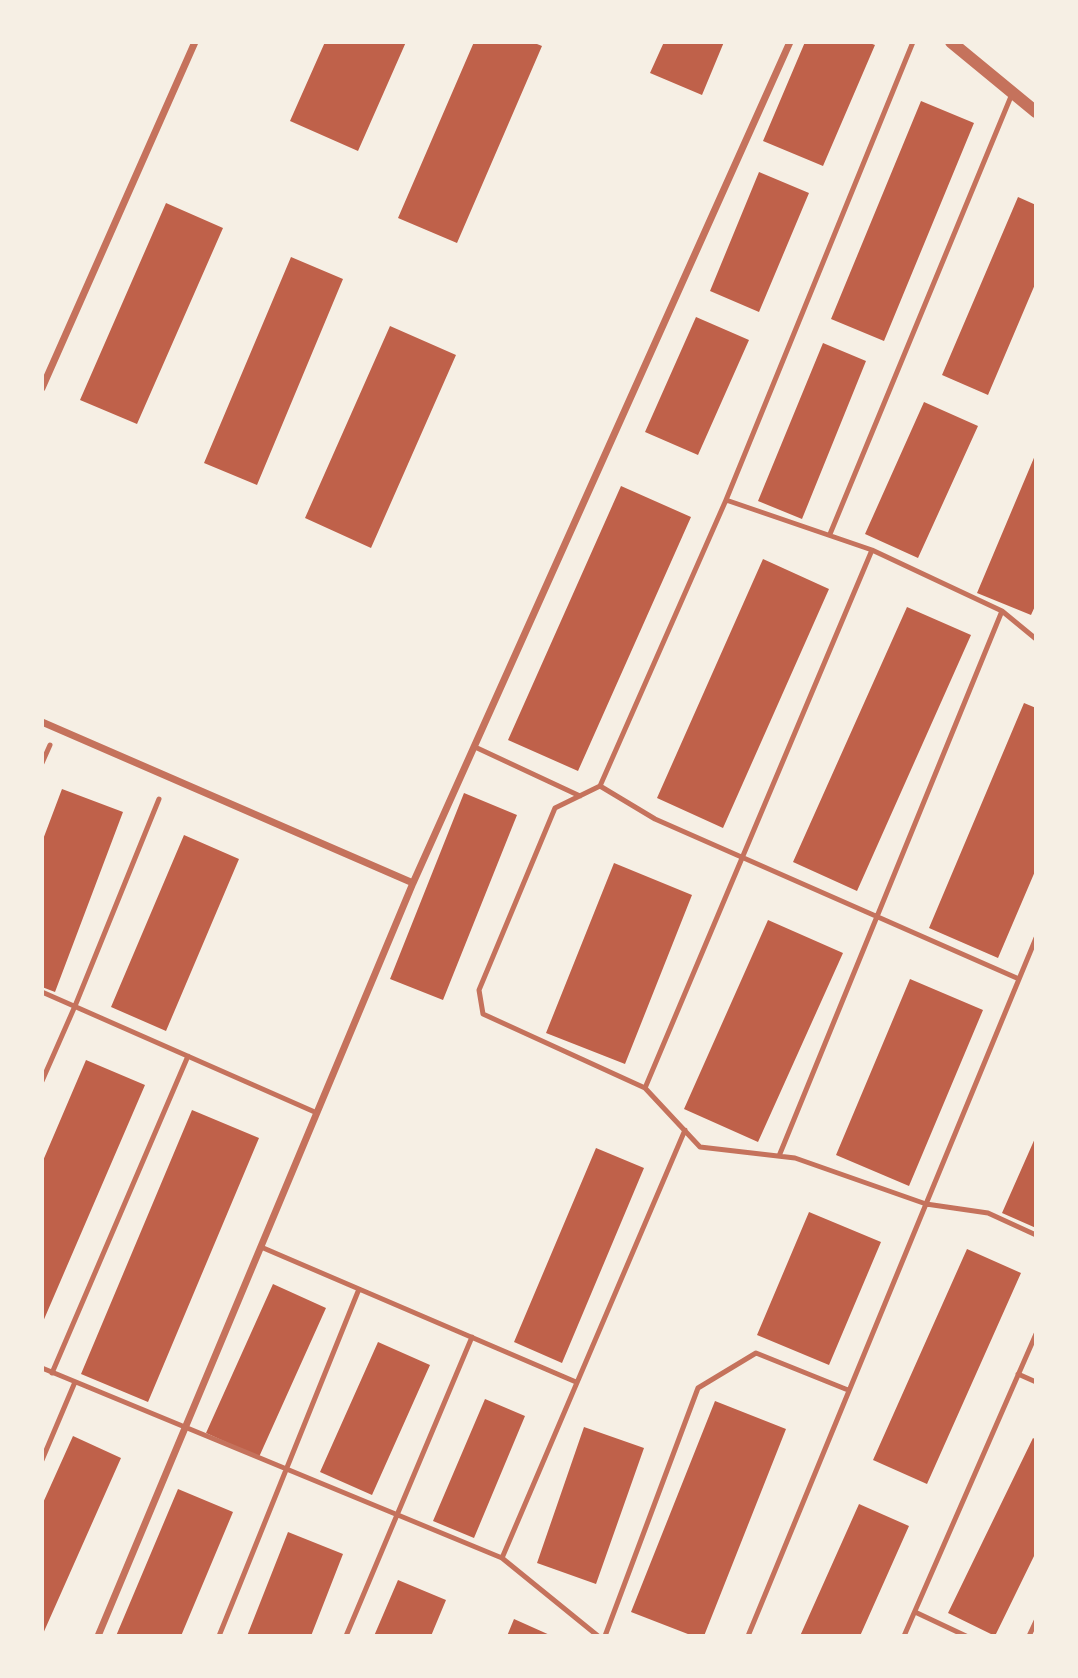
<!DOCTYPE html>
<style>
body{margin:0}
#map{position:relative;width:1078px;height:1678px;overflow:hidden;background:#f6efe4;font-family:"PT Sans",sans-serif}
canvas{display:block}
.frame{position:absolute;inset:0;border:44px solid #f6efe4;pointer-events:none}
</style>
<div id="map">
<canvas width="1078" height="1678"></canvas>
<div class="frame"></div>
</div>
<script>
const ctx = document.querySelector('canvas').getContext('2d');
ctx.lineJoin = 'round';
function fill(path, color) { ctx.fillStyle = color; ctx.fill(path, 'evenodd'); }
function stroke(path, color, width, dash) { ctx.strokeStyle = color; ctx.lineWidth = width; ctx.lineCap = dash ? 'butt' : 'round'; ctx.setLineDash(dash || []); ctx.stroke(path); }
fill(new Path2D(`
 M325,42h81l-48,109 -68,-30z
 M474,42h58l10,4 -85,197 -59,-25z
 M664,42h60l-22,53 -52,-22z
 M805,42h62l8,3 -52,121 -60,-25z
 M921,101l53,22 -90,218 -53,-22z
 M759,172l50,21 -50,119 -49,-21z
 M1018,197l18,8v77l-48,113 -46,-20z
 M166,203l57,25 -86,196 -57,-24z
 M291,257l52,22 -86,206 -53,-22z
 M696,317l53,23 -51,115 -53,-23z
 M390,326l66,29 -85,193 -66,-30z
 M823,343l43,18 -64,158 -44,-18z
 M924,402l54,24 -60,132 -53,-24z
 M1036,453v151l-5,11 -54,-22z
 M621,486l70,31 -113,254 -70,-31z
 M763,559l66,30 -106,239 -66,-30z
 M907,607l64,28 -114,256 -64,-29z
 M1024,703l12,5v161l-38,89 -69,-30z
 M62,789l61,23 -68,180 -13,-5v-145z
 M464,793l53,22 -74,185 -53,-21z
 M184,835l55,24 -73,172 -55,-24z
 M614,863l78,32 -67,169 -79,-31z
 M768,920l75,33 -85,189 -74,-33z
 M910,979l73,31 -74,176 -73,-31z
 M86,1060l59,25 -103,239v-161z
 M192,1110l67,28 -111,264 -67,-28z
 M1036,1136v92l-34,-15z
 M596,1148l48,20 -82,195 -48,-21z
 M809,1212l72,30 -52,123 -72,-30z
 M967,1249l54,24 -94,211 -54,-24z
 M273,1284l53,24 -67,149 -53,-24z
 M378,1342l52,23 -58,130 -52,-23z
 M485,1399l40,17 -51,122 -41,-17z
 M715,1401l71,28 -82,207h-11l-62,-24z
 M584,1427l60,21 -48,136 -59,-21z
 M73,1436l48,22 -79,178v-131z
 M1033,1438l3,2v112l-41,84 -47,-23z
 M178,1489l55,23 -52,124h-65z
 M859,1504l50,22 -49,110h-60z
 M288,1532l55,22 -32,82h-64z
 M398,1580l48,20 -15,36h-57z
 M514,1619l38,17h-45z`), '#bf614a');
stroke(new Path2D(`
 M726,500l187,-458
 M830,534l182,-440
 M475,747l105,49
 M42,763l8,-18
 M600,786l-45,22 -76,182 4,24 162,74
 M1036,938l-110,266 62,9 48,22
 M1019,979l-364,-160 -55,-33 126,-286 146,50 130,61 34,28
 M42,992l275,121
 M42,1081l33,-75 84,-207
 M779,1156l223,-545
 M261,1247l315,135
 M42,1368l460,190 183,-428
 M52,1373l136,-317
 M1018,1374l18,8
 M42,1460l33,-78
 M502,1558l96,78
 M915,1612l51,24
 M219,1636l140,-347
 M346,1636l126,-299
 M605,1636l93,-248 58,-35 92,37
 M748,1636l178,-432 -131,-46 -95,-11 -55,-59 227,-538
 M904,1636l132,-302
 M1029,1636l7,-15`), '#c5725c', 5);
stroke(new Path2D(`
 M42,388l153,-346
 M42,722l371,161
 M98,1636l315,-753 377,-841`), '#c5725c', 7);
stroke(new Path2D(`
 M951,42l85,70`), '#c5725c', 12);
</script>
